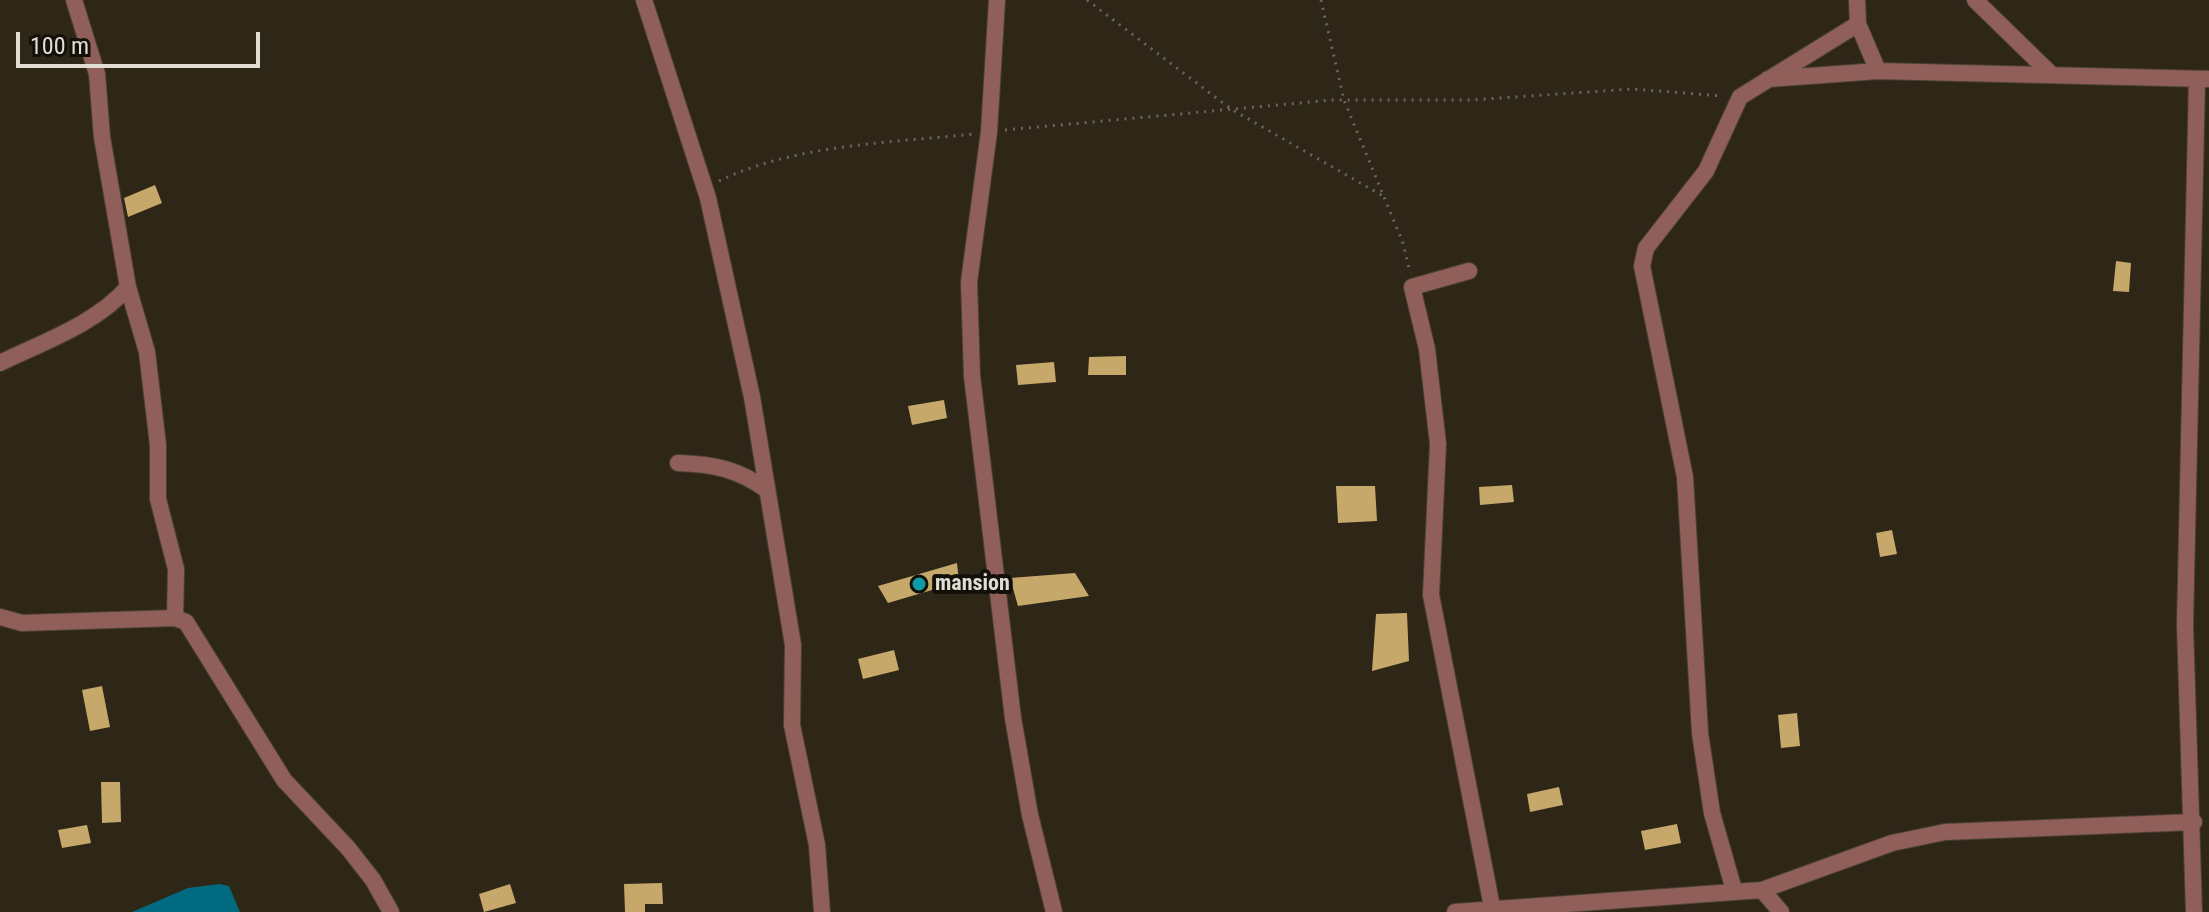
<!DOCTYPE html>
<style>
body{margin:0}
#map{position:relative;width:2209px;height:912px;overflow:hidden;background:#2e2617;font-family:"Roboto Condensed",sans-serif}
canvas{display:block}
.scale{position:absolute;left:16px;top:32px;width:244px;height:36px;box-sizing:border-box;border:4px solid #e2ddd3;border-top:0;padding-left:10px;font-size:24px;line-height:28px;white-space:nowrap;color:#e2ddd3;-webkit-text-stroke:6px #131009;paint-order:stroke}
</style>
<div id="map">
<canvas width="2209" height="912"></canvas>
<div class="scale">100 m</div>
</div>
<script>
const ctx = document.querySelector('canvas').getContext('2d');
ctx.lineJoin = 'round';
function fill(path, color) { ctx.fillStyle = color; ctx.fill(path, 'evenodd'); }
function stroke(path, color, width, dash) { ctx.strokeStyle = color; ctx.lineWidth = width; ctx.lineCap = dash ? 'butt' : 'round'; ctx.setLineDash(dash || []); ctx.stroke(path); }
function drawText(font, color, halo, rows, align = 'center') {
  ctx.font = font + ' "Roboto Condensed",sans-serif'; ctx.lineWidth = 8; ctx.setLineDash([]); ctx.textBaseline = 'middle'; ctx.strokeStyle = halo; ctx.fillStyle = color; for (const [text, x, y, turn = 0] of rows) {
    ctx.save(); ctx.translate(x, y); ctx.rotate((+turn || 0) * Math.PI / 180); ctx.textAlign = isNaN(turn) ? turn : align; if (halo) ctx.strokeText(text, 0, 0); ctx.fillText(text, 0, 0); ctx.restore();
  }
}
fill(new Path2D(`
 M219,884l10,2 11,26h-108l56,-24z`), '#006b80');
fill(new Path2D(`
 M155,185l7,18 -34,14 -4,-19z
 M2116,261l15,2 -2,29 -16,-1z
 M1126,356v19h-38l1,-18z
 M1054,362l2,20 -38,3 -2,-20z
 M944,400l3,18 -35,7 -4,-19z
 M1512,485l2,17 -34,3 -1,-18z
 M1336,486h39l2,35 -39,2z
 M1892,530l5,24 -17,3 -4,-24z
 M957,563l2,19 -71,21 -10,-17z
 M1075,573l14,23 -71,10 -8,-28z
 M1407,613l2,48 -37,10 4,-57z
 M894,650l5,20 -36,9 -5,-20z
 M102,686l8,41 -20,4 -8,-41z
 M1797,713l3,33 -19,2 -3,-33z
 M101,782h19l1,40 -19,1z
 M1559,787l4,18 -33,7 -3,-18z
 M1677,824l4,19 -36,7 -4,-19z
 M87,825l4,18 -29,5 -4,-18z
 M662,883l1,21h-18v8h-20l-1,-28z
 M510,884l6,19 -32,9 -5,-18z`), '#c7a86b');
const minor = new Path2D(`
 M644,0l64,198 44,199 41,248 -1,80 25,120 5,67
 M997,0l-8,132 -20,150 3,94 41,342 17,97 24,97
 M1857,0l1,24 20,47
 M1975,0l77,75
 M1768,79l110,-8 331,8
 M1469,271l-57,16 15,62 11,95 -7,151 62,317
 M128,287l19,65 11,93v54l18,70 -1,49
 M0,363c43,-21 96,-39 128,-76l-26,-150 -5,-63 -23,-74
 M678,463c35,1 60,6 89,27
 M0,617l22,6 153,-5 11,4 98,158 64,68 25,32 18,32
 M1734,890l-22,-77 -12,-80 -15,-256 -43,-211 4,-18 60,-77 34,-74 118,-73
 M1762,890l19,22
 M1455,912l307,-22 130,-47 53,-11 249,-10
 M2194,912l-9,-287 12,-546`);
stroke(minor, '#4b4335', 18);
stroke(new Path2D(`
 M1087,0l144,109 152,87
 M1321,0l23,100 59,143 7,30
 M1005,130l327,-30h139l161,-11 91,7
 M719,181c77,-37 171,-38 254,-47`), '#6d6658', 3, [2, 6]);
stroke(minor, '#915f5a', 16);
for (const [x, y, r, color] of [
 [919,584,8,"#0f9aa8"]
]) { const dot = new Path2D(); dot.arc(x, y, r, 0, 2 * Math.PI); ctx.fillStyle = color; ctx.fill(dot); stroke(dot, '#131009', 3); }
drawText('bold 22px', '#e2ddd3', '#131009', [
 ["mansion",935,584]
], 'left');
</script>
